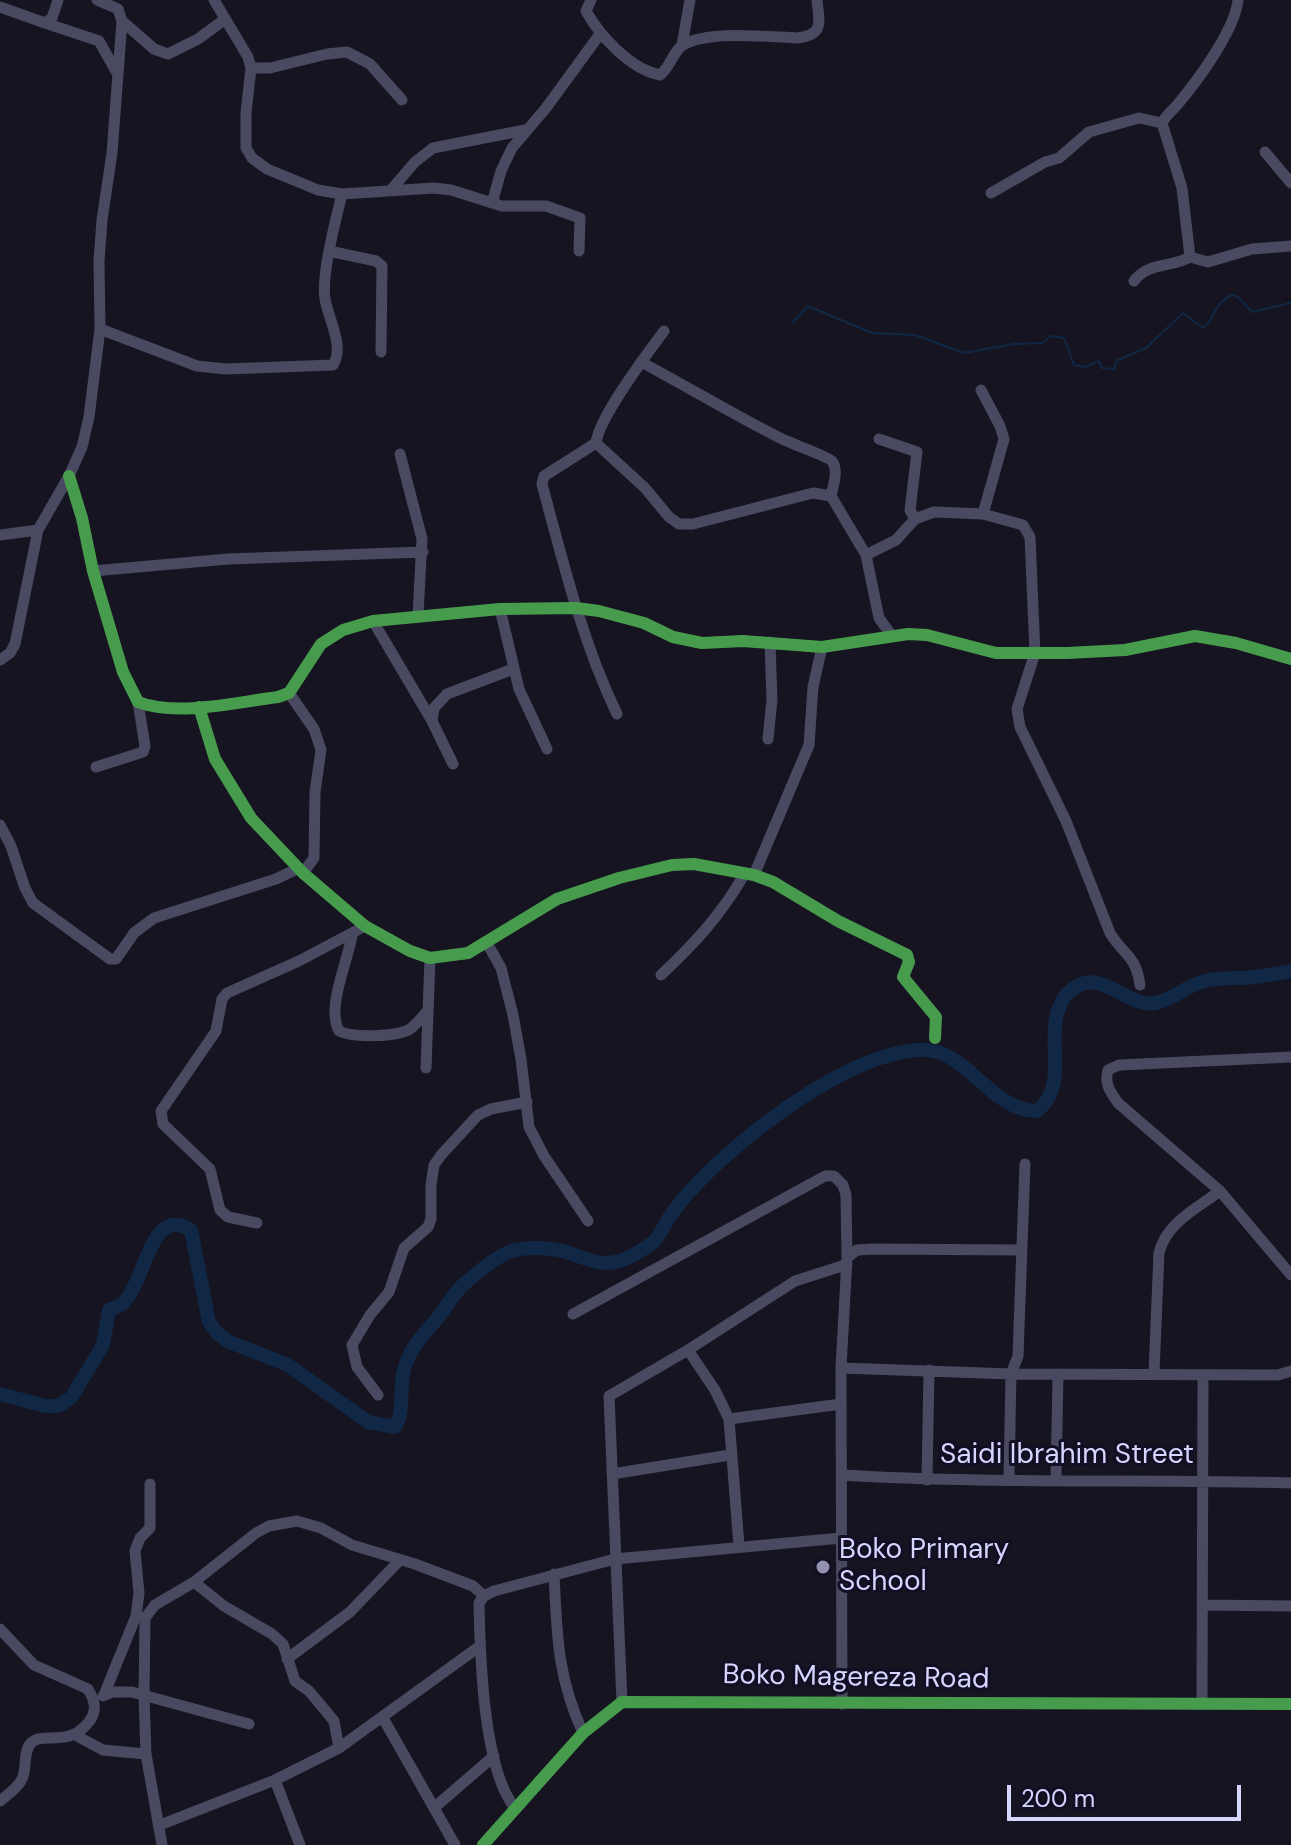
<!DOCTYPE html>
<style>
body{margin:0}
#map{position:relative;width:1291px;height:1845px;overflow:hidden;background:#161420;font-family:"DM Sans",sans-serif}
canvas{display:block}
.scale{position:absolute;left:1007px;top:1785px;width:234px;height:36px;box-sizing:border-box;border:4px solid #d6d5fe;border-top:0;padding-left:10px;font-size:24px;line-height:28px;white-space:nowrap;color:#d6d5fe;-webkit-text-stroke:6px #120f25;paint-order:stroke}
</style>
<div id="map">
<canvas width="1291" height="1845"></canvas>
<div class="scale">200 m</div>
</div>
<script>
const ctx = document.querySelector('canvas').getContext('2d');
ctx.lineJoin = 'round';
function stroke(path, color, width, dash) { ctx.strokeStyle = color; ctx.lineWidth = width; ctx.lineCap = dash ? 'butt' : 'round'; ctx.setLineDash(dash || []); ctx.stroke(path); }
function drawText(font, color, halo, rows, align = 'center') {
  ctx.font = font + ' "DM Sans",sans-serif'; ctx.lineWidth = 6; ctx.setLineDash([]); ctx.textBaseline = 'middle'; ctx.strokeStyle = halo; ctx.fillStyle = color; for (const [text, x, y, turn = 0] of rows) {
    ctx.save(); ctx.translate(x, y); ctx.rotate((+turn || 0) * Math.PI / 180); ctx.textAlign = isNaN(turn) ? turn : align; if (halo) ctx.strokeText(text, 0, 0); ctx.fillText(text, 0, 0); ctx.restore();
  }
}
stroke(new Path2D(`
 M793,322l15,-16 64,27 43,2 49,18 50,-9 28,-1 9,-7 13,2 10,27 11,2 14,-6 3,7 12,1 2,-8 30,-13 37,-35 20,15c15,-11 7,-22 29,-33l6,2 14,15 39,-9`), '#102846', 2);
stroke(new Path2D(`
 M0,1394l45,12h13l13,-8 32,-53 6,-35c4,-2 8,-3 12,-5 25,-19 27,-101 70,-75l18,92 8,11 10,8 61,24 80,57 27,5c9,-15 5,-35 8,-53 6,-28 21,-39 38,-60 7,-10 12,-20 22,-29 10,-9 26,-22 38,-29 16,-11 47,-9 65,-4 17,5 34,15 53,9 10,-2 23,-11 32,-17 9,-6 13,-20 20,-29 7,-10 15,-20 23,-28 48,-52 152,-132 224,-137 49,-4 70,60 119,61 29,-23 13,-60 19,-92 3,-13 7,-24 18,-31 29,-20 52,20 81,15 18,-3 32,-18 50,-22 17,-4 33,-2 50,-4 12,-1 24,-4 36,-6`), '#102846', 14);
stroke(new Path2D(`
 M214,0l34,57 3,11 -5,45v35l6,10 15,11 51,21 24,4 92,-6 17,2 51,16h44l34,12 -1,33
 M591,0l-5,11c14,25 44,58 74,64 11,-8 12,-23 23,-30 24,-15 85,-8 114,-7 28,-3 22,-16 20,-38
 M0,7l45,16 7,-5 6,-18
 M122,21l32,28 14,5 30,-15 26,-19
 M45,23l54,18 18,32
 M682,45l8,-45
 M251,68h19l57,-14 20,-2 23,12 32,36
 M1265,152l26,31
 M390,191l25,-29 18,-14 92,-18
 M991,193l54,-31 14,-4 30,-26 50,-14 23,5
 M492,203l9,-32 11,-23 34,-40 54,-74
 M329,251l47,10 6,5 -1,86
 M1190,257l18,5 44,-13 39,-3
 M1134,281c14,-19 37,-13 56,-24l-8,-69 -20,-65c4,-8 11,-13 16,-19 20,-24 57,-74 60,-104
 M100,329l97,37 29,3 107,-4c12,-18 -5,-47 -8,-66 -4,-24 11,-80 17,-105
 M664,331c-17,23 -65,86 -68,112l49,45 24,29 10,7h14l120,-31 18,3 35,59 13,63 13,18
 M641,362c47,25 93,53 141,77 8,4 47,18 50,22 7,9 1,25 -1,35
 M981,390l19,36 4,13 -21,75
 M879,439l38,13 -7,58 5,9
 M596,443l-52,33 -2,8c21,78 40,157 75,230
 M400,454l22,85 -4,76
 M69,476l13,42 11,53 30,101 15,30c39,15 100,0 140,-5l11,-4 32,-49 22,-14 30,-9 127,-12 76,-1 23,3 45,12 29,14 29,6 41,-2 79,6 86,-13 19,1 69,18h71l58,-3 70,-14 41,7 55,16
 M0,535l38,-5
 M866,555l30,-15 19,-21 19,-7 49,2 40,11 7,12 5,116 -18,56 3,18 46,94 44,112c14,23 26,22 30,52
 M93,571l135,-12 195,-7
 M500,609l19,80 28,60
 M373,621l59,100 21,43
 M0,660l10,-7 5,-9 23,-114 31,-54 13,-29 7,-30 11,-88 -1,-68 3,-41 10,-67 10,-132 -4,-12 -21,-9
 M289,693l25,36 7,21 -6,42 -1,66 -11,15
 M199,707l16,52 36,59 52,55 62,53 45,25 20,7 38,-5 89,-54 62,-21 53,-13 22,-1 60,11 19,7 65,39 69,34 2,7 -6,15 33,40 -1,21
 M432,721l2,-13 13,-14 66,-25
 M768,739l4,-39 -2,-58
 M96,767l47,-15 2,-6 -7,-44
 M0,825l11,21 14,42 8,15 77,56h6l18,-26 20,-15 122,-39 23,-11
 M754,875l55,-130 4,-58 9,-40
 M352,935c-4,27 -26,72 -13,96 13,7 58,6 71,-2 7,-5 12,-12 18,-19
 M487,943l14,25 12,47 8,44 8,68 15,29 44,65
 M661,975c34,-32 59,-59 83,-100
 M1291,1057l-172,8 -11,5c-4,14 2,21 10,33l102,88 71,84
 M426,1068l4,-110
 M257,1223l-29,-6 -8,-7 -10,-41 -47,-45 -2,-13 55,-80 6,-32 5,-6 72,-32 66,-35
 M573,1314l252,-138h9l9,9 3,10 1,63
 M688,1350l27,40 14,29 10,127
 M841,1368l170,6 267,1 13,-4
 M1154,1373l5,-120c7,-30 38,-45 61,-62
 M378,1395l-21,-28 -5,-22 18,-30 19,-23 15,-44 24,-21 3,-8v-34l3,-20 8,-11 36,-39 13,-6 36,-7
 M729,1419l112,-15
 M612,1474l118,-19
 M842,1475c150,9 300,4 449,8
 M1009,1479l2,-105 7,-18 7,-192
 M1056,1479l2,-105
 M927,1480l2,-110
 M554,1574c3,61 3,102 29,159
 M194,1582l30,24 48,28 11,10 12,37 14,10 25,30 5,27
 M1203,1605l88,1
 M0,1629l34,36 54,24c7,12 10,22 0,34 -21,25 -44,8 -57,20 -8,8 -4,26 -9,36 -4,9 -15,16 -22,22
 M287,1659l63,-47 50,-52
 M104,1695l32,-79 3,-23 -4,-42 5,-13 10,-10v-44
 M103,1696l10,-4h19l117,32
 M622,1702l-13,-306 79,-46 107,-69 50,-16
 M1202,1703l1,-328
 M842,1704l-1,-336 6,-110 10,-8 16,-1 148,1
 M383,1718l72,127
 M75,1735l28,15 43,4
 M275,1780l25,65
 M435,1807l59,-51
 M516,1809c-33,-37 -36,-155 -37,-206l5,-7 10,-5 121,-32 226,-21
 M160,1825l115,-45 64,-32 141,-102
 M162,1845l-16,-91 -2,-58 1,-78 10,-13 39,-23 62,-49 13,-7 28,-5 24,7 31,17 63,19 58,22 11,10
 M483,1845l100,-112 39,-31 669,2`), '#494a61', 11);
stroke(new Path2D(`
 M69,476l13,42 11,53 30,101 15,30c39,15 100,0 140,-5l11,-4 32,-49 22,-14 30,-9 127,-12 76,-1 23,3 45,12 29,14 29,6 41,-2 79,6 86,-13 19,1 69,18h71l58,-3 70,-14 41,7 55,16
 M199,707l16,52 36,59 52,55 62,53 45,25 20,7 38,-5 89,-54 62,-21 53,-13 22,-1 60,11 19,7 65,39 69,34 2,7 -6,15 33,40 -1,21
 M483,1845l100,-112 39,-31 669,2`), '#469c4c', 12);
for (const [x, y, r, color] of [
 [823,1567,8,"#9391b0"]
]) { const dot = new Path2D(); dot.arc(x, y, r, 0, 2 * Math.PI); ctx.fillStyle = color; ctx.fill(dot); stroke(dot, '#120f25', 3); }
drawText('28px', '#d6d5fe', '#120f25', [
 ["Saidi Ibrahim Street",1067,1456],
 ["Boko Magereza Road",856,1678,1]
]);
drawText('28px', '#d6d5fe', '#120f25', [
 ["Boko Primary",839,1551],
 ["School",839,1583]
], 'left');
</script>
